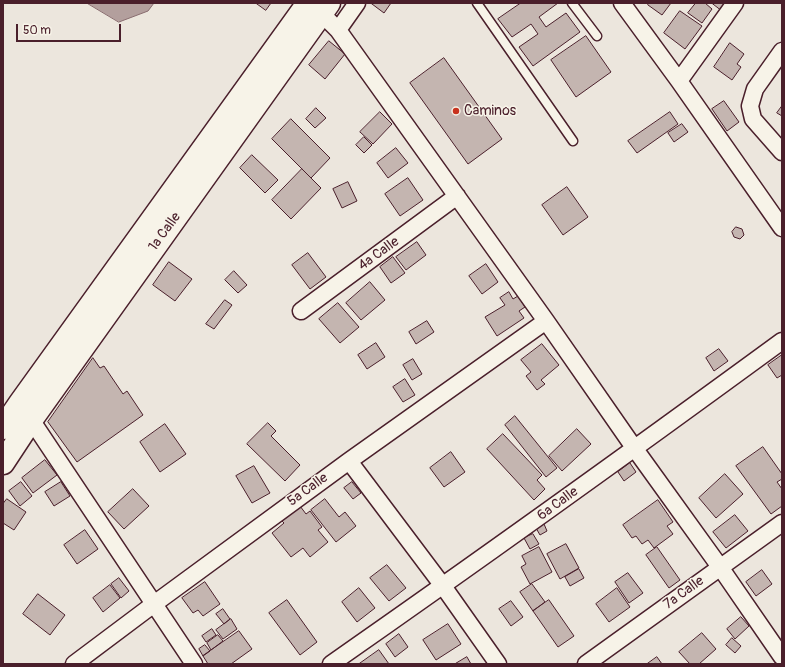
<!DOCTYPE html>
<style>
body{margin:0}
#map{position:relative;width:785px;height:667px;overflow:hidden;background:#ece6dd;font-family:Pangolin,sans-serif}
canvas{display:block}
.frame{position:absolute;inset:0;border:4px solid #4a1f2b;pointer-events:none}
.scale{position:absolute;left:16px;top:24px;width:105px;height:18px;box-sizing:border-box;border:2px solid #4a1f2b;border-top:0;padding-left:5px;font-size:12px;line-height:14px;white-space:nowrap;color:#4a1f2b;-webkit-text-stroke:3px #f7f3e8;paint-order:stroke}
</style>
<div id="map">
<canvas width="785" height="667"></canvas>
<div class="frame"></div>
<div class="scale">50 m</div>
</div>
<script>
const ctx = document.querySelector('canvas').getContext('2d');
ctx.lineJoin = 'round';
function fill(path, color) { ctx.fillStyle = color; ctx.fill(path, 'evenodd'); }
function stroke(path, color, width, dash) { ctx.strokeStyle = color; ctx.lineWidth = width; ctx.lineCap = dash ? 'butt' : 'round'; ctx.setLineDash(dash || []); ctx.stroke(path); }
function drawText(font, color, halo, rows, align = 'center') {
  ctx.font = font + ' Pangolin,sans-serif'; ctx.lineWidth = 3; ctx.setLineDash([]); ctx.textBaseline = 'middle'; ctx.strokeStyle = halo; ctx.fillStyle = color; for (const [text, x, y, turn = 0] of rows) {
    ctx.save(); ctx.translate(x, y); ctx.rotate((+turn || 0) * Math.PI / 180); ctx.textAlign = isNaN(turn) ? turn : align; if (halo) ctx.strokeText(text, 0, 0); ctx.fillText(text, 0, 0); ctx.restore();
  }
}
const water = new Path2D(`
 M87,3h67l-6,8 -29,11z`);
fill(water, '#b39f9d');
stroke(water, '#896c6f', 1);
const building = new Path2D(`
 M256,3h15l-5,7z
 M373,3h18l-7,10 -12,-9z
 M521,3h37l-19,14 7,10 20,-14 14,19 -47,34 -14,-19 19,-13 -7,-10 -19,13 -14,-18z
 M649,3h22l-9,12 -14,-10z
 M696,3h9l7,6 -10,14 -14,-10z
 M712,3h13l-5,6z
 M680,11l22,15 -17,23 -21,-16z
 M586,36l25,36 -35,25 -25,-37z
 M329,41l16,13 -20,25 -16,-14z
 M730,43l14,11 -7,10 4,3 -9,13 -18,-13z
 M444,58l58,81 -34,25 -58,-81z
 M724,101l15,21 -12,9 -15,-22z
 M782,106v10l-5,-3z
 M316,108l10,10 -11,10 -9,-9z
 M380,112l12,12 -19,20 -13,-12z
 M670,112l8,12 -41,29 -9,-12z
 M291,119l39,39 -19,20 -39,-39z
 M682,124l6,8 -14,10 -6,-9z
 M364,137l8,8 -8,8 -8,-8z
 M396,148l12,15 -20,15 -11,-15z
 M252,155l26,25 -13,13 -25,-25z
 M302,169l19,19 -30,31 -19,-19z
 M408,178l15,22 -23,16 -15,-22z
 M348,182l9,19 -15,7 -9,-19z
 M567,187l21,30 -25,18 -21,-30z
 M736,227l6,2 2,6 -4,4 -6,-2 -2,-5z
 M417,242l9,13 -20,15 -10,-13z
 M308,253l18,24 -16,12 -18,-24z
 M393,257l12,16 -14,10 -11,-16z
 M169,262l23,17 -17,22 -22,-16z
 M486,264l12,18 -16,12 -13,-18z
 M234,271l13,14 -9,8 -13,-13z
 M370,282l15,18 -24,20 -15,-17z
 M509,292l4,7 5,-3 7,11 -6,4 5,7 -27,18 -12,-19 20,-12 -5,-7z
 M225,300l7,5 -18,24 -8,-5z
 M338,303l21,24 -19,16 -21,-24z
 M427,321l7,11 -18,12 -7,-12z
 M376,343l9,14 -18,12 -9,-14z
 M542,344l17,21 -18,15 4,4 -8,6 -11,-14 5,-4 -10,-12z
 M719,349l9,12 -14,10 -8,-13z
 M782,355v20l-5,3 -9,-13z
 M93,358l7,10 4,-2 19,28 4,-3 16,24 -66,47 -29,-40z
 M413,359l9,15 -10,6 -9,-15z
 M405,379l10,16 -12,7 -10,-15z
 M515,416l42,52 -11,9 -41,-52z
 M268,423l8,8 -5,5 29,29 -15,16 -38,-37z
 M165,424l21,30 -26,18 -20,-30z
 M577,429l14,15 -29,27 -13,-15z
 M503,434l39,41 -5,5 8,9 -11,11 -47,-51z
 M763,447l19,27v5l-5,3 5,7v17l-11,8 -35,-48z
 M451,452l14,20 -21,15 -14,-19z
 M45,460l12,15 -24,18 -11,-15z
 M630,463l6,9 -12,9 -6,-9z
 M254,466l16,27 -18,10 -16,-27z
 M725,474l18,20 -27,24 -17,-20z
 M21,482l11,14 -12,10 -11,-15z
 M61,482l9,14 -16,10 -9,-14z
 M352,482l9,11 -8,6 -9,-11z
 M133,489l16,17 -25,23 -16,-17z
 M7,499l19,13 -12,18 -11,-7v-19z
 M325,499l14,18 6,-5 11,14 -20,16 -25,-32z
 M658,500l15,22 -6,4 6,8 -19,14 -6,-8 -6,4 -6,-8 -4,2 -9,-13z
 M300,506l6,8 4,-3 12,16 -4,3 10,12 -18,15 -7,-9 -12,9 -19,-24 12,-10 -2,-2z
 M735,515l13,16 -22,17 -13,-16z
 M544,524l3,7 -7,4 -4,-7z
 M85,530l13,19 -21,15 -13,-19z
 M533,534l6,10 -9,5 -6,-11z
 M566,544l13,24 -19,11 -13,-25z
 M539,547l13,25 -22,12 -9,-17 5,-3 -4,-8z
 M657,547l23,33 -11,8 -23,-33z
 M387,565l19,23 -17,13 -19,-23z
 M579,569l5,9 -14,8 -5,-9z
 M762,570l10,14 -16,12 -10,-14z
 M628,573l15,20 -14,10 -14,-21z
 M119,578l10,13 -8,7 -10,-14z
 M205,582l15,22 -17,12 -5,-6 -5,3 -11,-15z
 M532,584l13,18 -12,9 -13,-19z
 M110,585l10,13 -17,14 -10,-14z
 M359,588l16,20 -18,14 -15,-20z
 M617,588l13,19 -21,15 -13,-18z
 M38,594l27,21 -15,20 -27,-21z
 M287,600l30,42 -17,13 -31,-42z
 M549,600l25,36 -16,11 -25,-36z
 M511,601l12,16 -12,9 -12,-17z
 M223,609l7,10 -6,5 -8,-10z
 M741,617l8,9 -14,13 -8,-10z
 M231,619l6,10 -14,10 -7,-9z
 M448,624l13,20 -25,16 -13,-20z
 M212,629l4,6 -10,7 -4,-6z
 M239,631l13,18 -21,15h-23l-5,-8z
 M702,633l14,16 -17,15h-9l-11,-12z
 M399,634l9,13 -13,10 -9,-13z
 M218,635l5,6 -12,9 -4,-7z
 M732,638l9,8 -6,7 -9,-8z
 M205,645l5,6 -7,5 -4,-7z
 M379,650l10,14h-30z
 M467,657l4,7h-16z
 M657,657l5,7h-15z`);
fill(building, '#c4b5b0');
stroke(building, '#4a1f2b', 1);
const lane = new Path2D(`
 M477,3l96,138
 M572,3l25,33`);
const street = new Path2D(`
 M622,3l57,78 103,147
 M313,7l9,7 16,16 208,291 89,128 85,118 62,90
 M338,30l19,-27
 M782,51l-27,38 -5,17 3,13 29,33
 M679,81l56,-78
 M301,311l156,-115
 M26,412l168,252
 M349,461l94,125 55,78
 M74,664l80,-60 195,-143 197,-140
 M331,664c152,-106 302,-214 451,-323
 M586,664l196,-141`);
const secondary = new Path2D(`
 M3,428l17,-25 288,-400
 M3,463l29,-44 297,-416`);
stroke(lane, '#4a1f2b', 11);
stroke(street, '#4a1f2b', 19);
stroke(secondary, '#4a1f2b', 25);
stroke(lane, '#f7f3e8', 8);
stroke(street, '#f7f3e8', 16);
stroke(secondary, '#f7f3e8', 22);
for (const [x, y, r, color] of [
 [456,111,4,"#c8321e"]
]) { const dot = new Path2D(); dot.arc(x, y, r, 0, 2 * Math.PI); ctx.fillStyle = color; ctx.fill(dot); stroke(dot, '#f7f3e8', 1.5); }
drawText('14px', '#4a1f2b', '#f7f3e8', [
 ["Caminos",464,111]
], 'left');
drawText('14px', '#4a1f2b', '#f7f3e8', [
 ["1a Calle",165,232,-54],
 ["4a Calle",379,254,-36],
 ["5a Calle",308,490,-36],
 ["6a Calle",558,504,-36],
 ["7a Calle",684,593,-36]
]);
</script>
